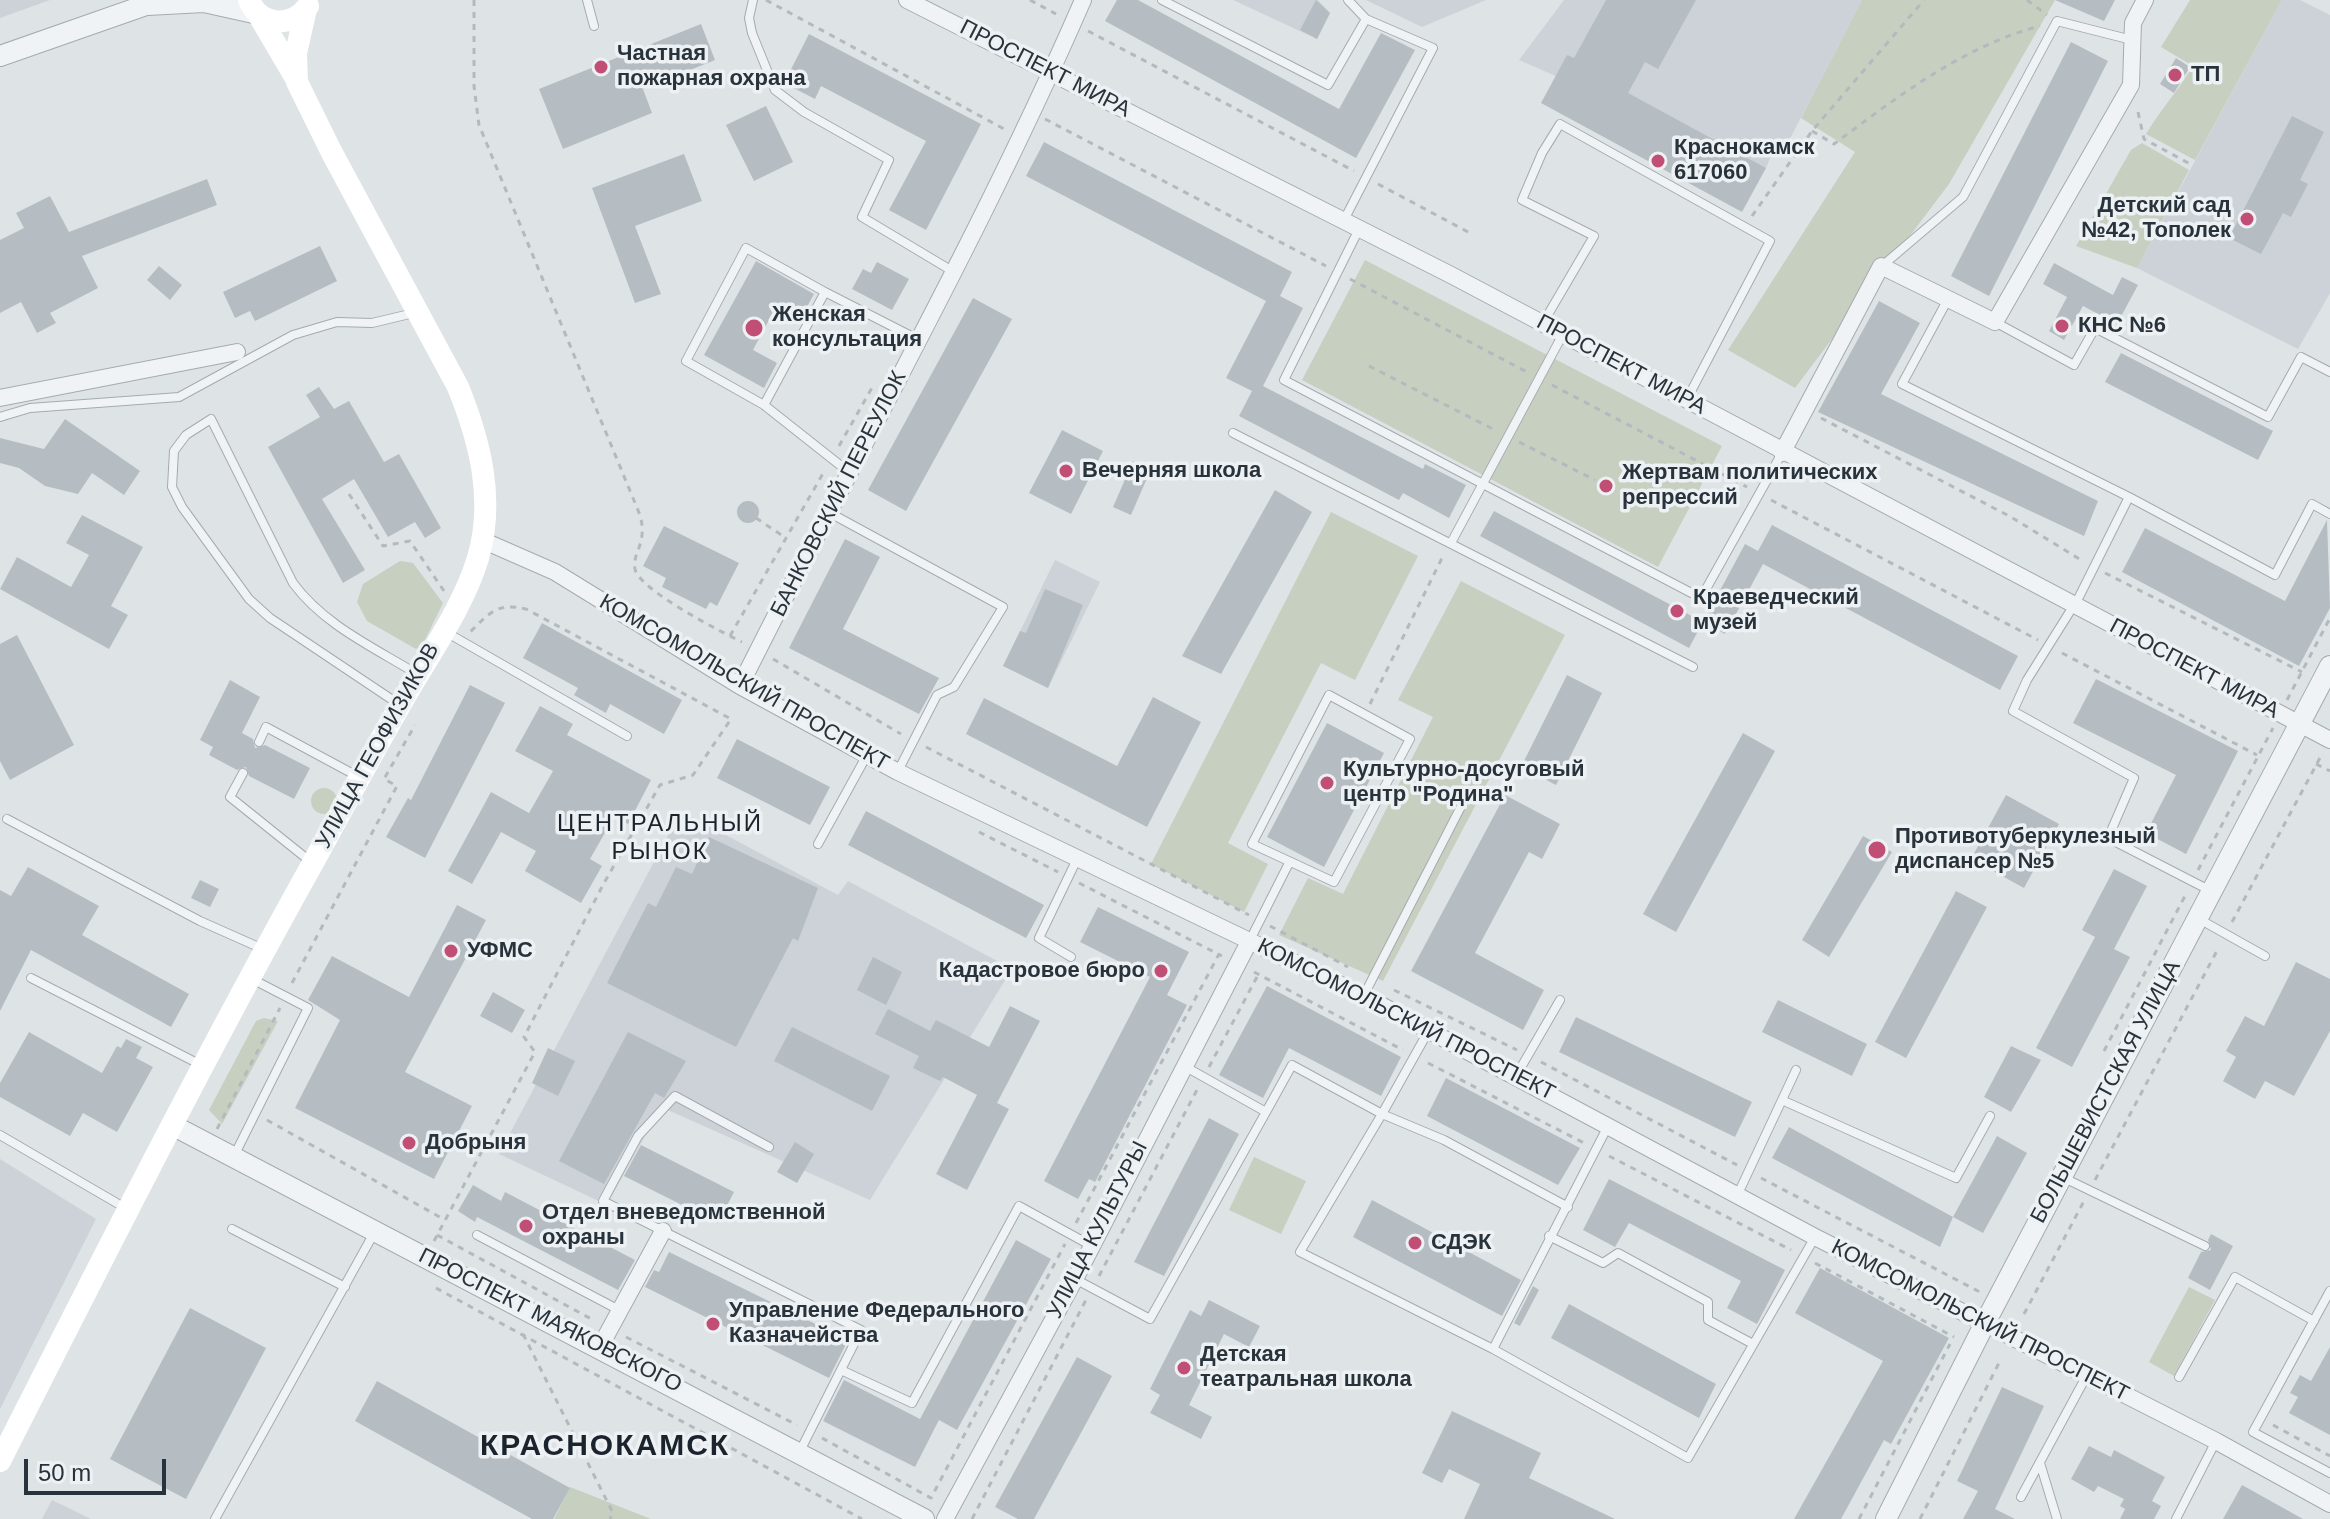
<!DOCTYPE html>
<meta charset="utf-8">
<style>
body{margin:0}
#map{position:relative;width:2330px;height:1519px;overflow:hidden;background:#dee3e6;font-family:Helvetica,sans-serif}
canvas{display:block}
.scale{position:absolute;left:24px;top:1459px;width:142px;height:36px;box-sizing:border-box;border:4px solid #29333b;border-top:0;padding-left:10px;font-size:24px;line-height:28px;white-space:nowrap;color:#29333b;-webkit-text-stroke:6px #edf1f4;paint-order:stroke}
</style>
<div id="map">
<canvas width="2330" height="1519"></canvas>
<div class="scale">50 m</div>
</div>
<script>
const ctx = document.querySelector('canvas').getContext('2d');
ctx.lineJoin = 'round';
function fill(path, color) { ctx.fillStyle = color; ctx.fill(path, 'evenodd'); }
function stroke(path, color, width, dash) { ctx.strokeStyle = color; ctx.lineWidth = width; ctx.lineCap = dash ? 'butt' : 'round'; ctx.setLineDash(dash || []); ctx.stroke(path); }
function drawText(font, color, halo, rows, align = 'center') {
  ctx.font = font + ' Helvetica,sans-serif'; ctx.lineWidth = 7; ctx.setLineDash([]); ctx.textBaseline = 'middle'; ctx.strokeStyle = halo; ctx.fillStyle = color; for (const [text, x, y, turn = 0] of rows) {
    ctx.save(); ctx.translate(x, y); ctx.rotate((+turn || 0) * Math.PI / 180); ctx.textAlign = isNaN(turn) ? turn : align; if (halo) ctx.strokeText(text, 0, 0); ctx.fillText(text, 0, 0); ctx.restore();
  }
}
fill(new Path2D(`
 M0,0h50l-50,18z
 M1233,0h85l12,13 -13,26z
 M1366,0h120l-64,27z
 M1564,0h298l-80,154 -10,-1 -6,15 -247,-108z
 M2282,0h18l30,15v278l-32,56 -161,-81z
 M1055,560l45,22 -52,106 -45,-22z
 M681,811l157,84 10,-14 164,88 -142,231 -209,-93 -54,98 -108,-51z
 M0,1159l96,60 -96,190z
 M52,1500l39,19h-49z`), '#ccd2d7');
fill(new Path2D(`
 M1862,0h193l-106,184 -154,204 -67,-38 127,-198 -54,-34z
 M2190,0h92l-87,160 -49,-26c15,-25 32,-43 47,-68l-32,-19z
 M2142,143l47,27 -52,98 -61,-22 55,-96z
 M1365,260l357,186 -64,121 -356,-187z
 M1331,512l87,44 -63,124 -34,-17 -93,180 40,21 -24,48 -93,-48z
 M400,561l13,2 30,40 -21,43 -6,3 -49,-28 -10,-19 6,-18z
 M1461,581l104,54 -182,346 -104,-46 29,-57 35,16 90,-177 -35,-17z
 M311 801a13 13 0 1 1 26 0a13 13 0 1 1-26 0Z
 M264,1018l14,3 -56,103 -13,-14 47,-89z
 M1254,1157l52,24 -25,53 -52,-24z
 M2189,1287l26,13 -41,76 -25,-14z
 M570,1487l81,32h-97z`), '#c7cfc0');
fill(new Path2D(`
 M1117,0h21l201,109 42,-76 34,17 -59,108 -251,-137z
 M1316,0l14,13 -13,26 -17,-9z
 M1606,0h90l-38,69 -13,-7 -17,31 138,75 -24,44 -201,-109 26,-48 7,3z
 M2055,0h60l-11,21z
 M701,24l14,36 -72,29 9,24 -89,36 -24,-60z
 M809,34l172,90 -55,106 -37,-20 37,-69 -105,-55 -6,13 -31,-16z
 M2071,42l37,19 -119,235 -38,-20z
 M2176,58l14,9 -16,26 -14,-9z
 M766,106l27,56 -39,19 -28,-56z
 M2292,116l32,16 -24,48 8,4 -17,33 -8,-4 -22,41 -32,-16z
 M1044,142l248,130 -12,24 23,12 -40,78 160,83 2,-5 41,21 -17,33 -46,-25 -4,7 -160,-84 13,-25 -26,-13 40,-77 -240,-125z
 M684,154l18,47 -67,25 26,68 -26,9 -43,-115z
 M207,179l10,26 -135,51 16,32 -48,25 6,10 -19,10 -16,-31 -21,11v-73l24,-12 -8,-15 34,-17 19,36z
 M320,246l17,35 -82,40 -5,-10 -15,7 -12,-26z
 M756,261l58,33 -12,22 -24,-13 -25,47 24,13 -13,25 -60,-33z
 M877,262l32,17 -17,31 -40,-21 11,-20 8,4z
 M2054,263l59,32 9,-18 16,8 -21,39 -34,-18 -19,34 -15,-9 18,-34 -24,-13z
 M159,266l23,19 -12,15 -23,-20z
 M973,298l39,21 -106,192 -38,-21z
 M1879,301l41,22 -39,71 217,107 -14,35 -266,-124z
 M2121,353l152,78 -15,29 -153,-78z
 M319,387l15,22 15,-8 35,61 15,-8 42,74 -16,10 -10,-16 -27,15 -34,-58 -32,20 43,71 -22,13 -75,-136 52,-30 -14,-22z
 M65,419l75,52 -16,24 -32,-22 -14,21 -33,-8 -26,-18 -19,-5v-25l44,11z
 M1062,430l41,21 -32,63 -42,-21z
 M1133,461l18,8 -20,46 -18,-8z
 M1275,490l37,22 -91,162 -39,-18z
 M737 512a11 11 0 1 1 22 0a11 11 0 1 1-22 0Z
 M1494,511l209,111 -14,26 -209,-112z
 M82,515l61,32 -32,59 17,9 -19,34 -109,-60 17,-32 54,30 18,-32 -23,-12z
 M2327,520l3,88 -31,58 -177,-94 23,-44 140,73z
 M1772,525l246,131 -18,34 -237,-126 -38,70 -22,-12 42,-78 13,7z
 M664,526l75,37 -22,43 -7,-4 -4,7 -44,-22 4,-9 -23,-12z
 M845,539l35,18 -37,72 96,49 -20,36 -130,-66z
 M1045,589l38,16 -35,83 -45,-22 17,-35 6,2z
 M542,623l140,77 -18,34 -54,-30 -4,9 -32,-18 4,-7 -55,-30z
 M17,635l57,110 -64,35 -10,-19v-117z
 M1567,675l35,18 -46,92 -35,-18z
 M2096,679l142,72 -52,103 -40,-21 30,-58 -103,-52z
 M230,680l30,17 -18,36 11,6 2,9 10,-3 45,23 -16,31 -45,-23 -3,-9 -9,3 -28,-15 4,-8 -13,-7z
 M470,685l35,18 -80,155 -39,-21 22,-39 3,2z
 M1153,697l48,25 -54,105 -181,-93 18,-36 133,68z
 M540,706l33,18 -6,11 84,45 -23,44 -14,-7 -24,42 12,7 -21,37 -56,-32 11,-20 -35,-19 -29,52 -24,-13 43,-79 38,21 24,-42 -38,-20z
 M1327,723l57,30 -60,114 -57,-30z
 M1743,733l32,18 -99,181 -33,-18z
 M737,739l93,48 -20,38 -93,-47z
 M1505,795l55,29 -18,35 -13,-7 -54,101 69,37 -21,40 -112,-59z
 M2006,795l53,29 -35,64 -53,-29z
 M866,811l178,94 -18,33 -178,-93z
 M1863,836l29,16 -63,105 -27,-17z
 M709,837l109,51 -20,53 -5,-3 -57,109 -129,-64 41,-80 8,4 20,-40 16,7z
 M28,867l71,39 -17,29 107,59 -18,33 -140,-77 -31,61v-121l11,6z
 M2114,869l33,17 -33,63 16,8 -58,110 -36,-19 59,-111 -13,-7z
 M200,880l19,9 -9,18 -19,-9z
 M1956,891l31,16 -81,151 -31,-16z
 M457,905l29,15 -81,152 67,34 -38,73 -139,-71 45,-88 -32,-20 24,-44 77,41z
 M1098,907l91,45 -22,43 20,10 -92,177 -6,-3 -11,20 -34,-18 106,-204 -70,-35z
 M873,957l29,15 -16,33 -29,-15z
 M2296,962l34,17v52l-36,65 -29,-15 -10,18 -32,-18 13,-24 -10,-6 19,-35 19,10z
 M1267,986l134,71 -20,39 -92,-48 -26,50 -44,-23z
 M493,992l32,18 -13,23 -32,-17z
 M1778,1000l89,44 -15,32 -90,-44z
 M1010,1006l30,15 -43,82 12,6 -42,81 -31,-16 41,-79 -34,-18 -3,4 -27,-13 6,-12 -44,-22 13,-25 42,22 6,-11 53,27z
 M1576,1017l176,85 -17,35 -176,-85z
 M792,1027l98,49 -18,35 -98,-50z
 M29,1032l73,41 15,-27 4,2 5,-9 16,8 -6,11 17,9 -36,65 -34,-19 -13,23 -70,-39v-14z
 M628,1032l58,29 -22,37 -9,-5 -51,91 -45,-23z
 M2011,1046l30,14 -30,52 -27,-15z
 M548,1048l27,13 -17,35 -26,-13z
 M1446,1078l134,70 -22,37 -131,-69z
 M1209,1118l30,16 -75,142 -30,-14z
 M1789,1127l164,90 -13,30 -168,-89z
 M1997,1136l30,17 -44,80 -30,-16z
 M795,1142l19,12 -17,29 -20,-11z
 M641,1145l93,47 -16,31 -94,-47z
 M1609,1179l176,91 -28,54 -30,-16 14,-27 -112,-58 -14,24 -32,-17z
 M473,1185l28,16 4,-9 130,68 -17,30 -141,-73 -2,5 -17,-11z
 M1372,1200l149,80 -19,36 -149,-79z
 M2211,1234l22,12 -23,44 -22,-12 13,-26 10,-2 -3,-10z
 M1016,1240l35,19 -94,171 -18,-10 -24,47 -92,-46 21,-41 76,39z
 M669,1252l179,88 -19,38 -184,-91 9,-17 5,2z
 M1820,1268l129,70 -58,106 -7,-4 -43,79h-47l89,-158 -88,-48z
 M1533,1286l6,4 -19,36 -6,-3z
 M1209,1300l51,26 -11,21 -25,-13 -35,71 23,12 -11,22 -51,-26 10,-18 -10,-6 40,-79 11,6z
 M1569,1304l147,80 -17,34 -148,-80z
 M190,1308l76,40 -80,151 -76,-40z
 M2330,1347v88l-41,-22 9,-16 -8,-4 10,-18 11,6z
 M1077,1357l35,19 -78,143h-16l-23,-12z
 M377,1381l193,107 -17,31h-21l-177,-98z
 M2002,1387l42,19 -49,103 20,10h-52l15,-28 -21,-10z
 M1452,1411l89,42 -12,25 86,41h-151l16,-35 -31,-15 -7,14 -20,-10z
 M2089,1446l22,11 3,-7 51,27 -13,24 9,5 -7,13h-34l5,-10 -5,-3 4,-7 -26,-13 -4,6 -23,-13z
 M2242,1485l61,34h-80z`), '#b6bdc2');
const service = new Path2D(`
 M587,0l7,26
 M753,0l-4,18 3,15 23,57 29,22 85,48 -27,57 92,55
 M1162,0l166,85 38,-66
 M1344,220l89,-172 -67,-29 -18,-19
 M1359,229l-75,151 417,218 81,-145
 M1882,266l81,-69 94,-176 75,19
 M1948,299l-46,85 227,113
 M1995,322l79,43 21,-37 173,89 33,-60 29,15
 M1543,323l51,-87 -72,-36 20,-47 18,-29 210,117 -83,158
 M764,405l-78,-44 60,-113 79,44
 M0,417l30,-9 149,-11 114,-62 44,-13 35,1 42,-10
 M1233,433l460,234
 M850,473l-86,-68 61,-113 94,48
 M830,513l173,94 -49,80 -17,8 -39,76
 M1451,543l112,-209
 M2074,605l-47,75 -14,31 121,67 -26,60 103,53
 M2075,605l54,-108 146,78 37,-71 18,10
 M444,631l183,105
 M1329,695l81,44 -76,143 -82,-38z
 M397,703l-127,-85 -21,-19 -67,-92 -10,-20 2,-36 12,-16 25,-16 82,164c31,42 80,64 124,91
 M259,742l7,-15 91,49
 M243,773l-13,24 81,65
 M7,819l193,102 63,28
 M818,844l49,-89
 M2199,919l66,37
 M1250,940l39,-77
 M1071,957l-32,-19 39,-81
 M31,978l170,87
 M1364,995l104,-202
 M1184,1066l82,46 26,-47 90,49 47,-84
 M1516,1076l44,-76
 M1784,1101l172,77 34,-62
 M1608,1126l-115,223 195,109 127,-221
 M0,1135l127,74
 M769,1147l-94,-51 -37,40 -35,65 258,129 -61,121
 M234,1156l74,-148 -56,-29
 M2062,1177l143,69
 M1737,1196l59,-126
 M232,1229l113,58
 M477,1235l142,75
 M1549,1236l54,27 15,-10 90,49v18l45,24
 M1075,1279l75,40 116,-207
 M2330,1291l-77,141 77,41
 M1493,1349l-193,-97 82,-138 62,26 124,67
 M841,1370l71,33 107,-197 71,39
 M2179,1377l56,-100 79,44
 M2040,1463l17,56
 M2021,1497l66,-122
 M215,1519l159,-286
 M2176,1519l40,-78`);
const minor = new Path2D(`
 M907,0l544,275 879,465
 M0,398l237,-46
 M1782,453l99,-187 114,56 136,-237 2,-62 12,-23
 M482,540l73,32 185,114 158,86 466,224 451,241 401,204 114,63
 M740,686c114,-229 241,-451 343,-686
 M600,1347l63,-116
 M945,1519l130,-240 175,-339`);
const tertiary = new Path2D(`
 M147,5l57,-3 54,12
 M0,56l160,-56
 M174,1126l750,393
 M1886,1519l99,-196 345,-657`);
stroke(service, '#a4abaf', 10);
stroke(minor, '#a4abaf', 18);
stroke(tertiary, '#a4abaf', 22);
stroke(new Path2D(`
 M474,0v86l5,39 161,390c8,29 -8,37 -5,54 3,20 86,63 107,73
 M766,0l240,130
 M1030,0l26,14
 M2027,0l20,15
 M1088,31l266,140
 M2138,112l6,27 48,26
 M1045,119l281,147
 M1812,131l22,13c62,-46 129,-98 206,-118
 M1378,184l92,49
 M1752,216l60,-85 112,-131
 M1350,279l177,93
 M1369,366l126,64
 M1552,385l195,102
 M1821,418l190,99 70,43
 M1519,442l76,38
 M839,446l34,-60
 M349,494l34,52 27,-5 34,50
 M1771,500l267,140
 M756,518l30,20
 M2105,573l197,99
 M730,636l95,-166
 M2062,653l195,102
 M773,659l128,75
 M2287,700l43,-82
 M1370,704l73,-148
 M926,747l323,168
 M2316,764l14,7
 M979,832l79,40
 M2198,870l75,-142
 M1079,883l143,73
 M2232,922l89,-166
 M1270,926l78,41
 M1254,972l149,78
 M292,983l105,-197 -13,-7 31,-54
 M1394,990l123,60
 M2104,1051l82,-157
 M1541,1062l196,103
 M1428,1063l156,80
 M1209,1067l49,-92
 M267,1120l178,100
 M217,1129l63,-121
 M1609,1156l182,94
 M1761,1178l217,113 2,-3
 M2095,1180l124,-233
 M1076,1223l143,-269
 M437,1235l158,86
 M434,1241l101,-189 -11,-15 80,-154 56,-98 33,-10 38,-56 -205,-110c-29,-7 -36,4 -56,23
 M1815,1263l139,74
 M1099,1276l99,-188
 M436,1288l426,231
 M2024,1314l60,-113
 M523,1334l90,179 -3,6
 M626,1337l171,88
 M2273,1425l57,31
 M822,1438l109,60 134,-254
 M972,1519l114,-219
 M1859,1519l91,-175
 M1920,1519l81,-160`), '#b4b9bd', 3, [6, 6]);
stroke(service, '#f0f3f5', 8);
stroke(minor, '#f0f3f5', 16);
stroke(tertiary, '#f0f3f5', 20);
stroke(new Path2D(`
 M249,0c11,27 43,28 59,6
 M258,14l37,63
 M0,1461c102,-201 204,-403 314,-600 29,-53 58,-107 88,-159 26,-46 61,-94 76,-144 17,-58 2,-117 -20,-171l-126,-234 -35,-71 -1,-29 10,-44`), '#fff', 22);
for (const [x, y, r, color] of [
 [601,67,8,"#c04e75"],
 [2175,75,8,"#c04e75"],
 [1658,161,8,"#c04e75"],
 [2247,219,8,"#c04e75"],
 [2062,326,8,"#c04e75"],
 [754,328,10,"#c04e75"],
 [1066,471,8,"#c04e75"],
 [1606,486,8,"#c04e75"],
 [1677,611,8,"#c04e75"],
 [1327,783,8,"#c04e75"],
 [1877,850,10,"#c04e75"],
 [451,951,8,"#c04e75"],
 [1161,971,8,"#c04e75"],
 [409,1143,8,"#c04e75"],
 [526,1226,8,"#c04e75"],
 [1415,1243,8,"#c04e75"],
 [713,1324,8,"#c04e75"],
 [1184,1368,8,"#c04e75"]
]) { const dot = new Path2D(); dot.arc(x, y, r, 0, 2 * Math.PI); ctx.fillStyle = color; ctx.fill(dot); stroke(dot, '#edf1f4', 3); }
drawText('bold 22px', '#29333b', '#edf1f4', [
 ["Частная",617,54],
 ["пожарная охрана",617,79],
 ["ТП",2191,75],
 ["Краснокамск",1674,148],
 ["617060",1674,173],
 ["Детский сад",2231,206,"right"],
 ["№42, Тополек",2231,231,"right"],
 ["Женская",772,315],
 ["консультация",772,340],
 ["КНС №6",2078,326],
 ["Вечерняя школа",1082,471],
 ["Жертвам политических",1622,473],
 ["репрессий",1622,498],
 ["Краеведческий",1693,598],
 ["музей",1693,623],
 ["Культурно-досуговый",1343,770],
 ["центр \"Родина\"",1343,795],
 ["Противотуберкулезный",1895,837],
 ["диспансер №5",1895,862],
 ["УФМС",467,951],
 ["Кадастровое бюро",1145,971,"right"],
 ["Добрыня",425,1143],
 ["Отдел вневедомственной",542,1213],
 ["охраны",542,1238],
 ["СДЭК",1431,1243],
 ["Управление Федерального",729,1311],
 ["Казначейства",729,1336],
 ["Детская",1200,1355],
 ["театральная школа",1200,1380]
], 'left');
drawText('22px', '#29333b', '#edf1f4', [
 ["ПРОСПЕКТ МИРА",1045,69,27],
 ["ПРОСПЕКТ МИРА",1621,365,28],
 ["БАНКОВСКИЙ ПЕРЕУЛОК",839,494,-63],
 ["ПРОСПЕКТ МИРА",2194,669,28],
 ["КОМСОМОЛЬСКИЙ ПРОСПЕКТ",744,683,30],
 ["УЛИЦА ГЕОФИЗИКОВ",378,746,-61],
 ["КОМСОМОЛЬСКИЙ ПРОСПЕКТ",1406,1020,27],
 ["БОЛЬШЕВИСТСКАЯ УЛИЦА",2106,1092,-62],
 ["УЛИЦА КУЛЬТУРЫ",1098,1230,-63],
 ["ПРОСПЕКТ МАЯКОВСКОГО",550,1321,27],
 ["КОМСОМОЛЬСКИЙ ПРОСПЕКТ",1980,1321,27]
]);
ctx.letterSpacing = '2px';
drawText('24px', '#1b242c', '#edf1f4', [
 ["ЦЕНТРАЛЬНЫЙ",660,824],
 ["РЫНОК",660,852]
]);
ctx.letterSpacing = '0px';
ctx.letterSpacing = '2px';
drawText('bold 30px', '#1b242c', '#edf1f4', [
 ["КРАСНОКАМСК",605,1447]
]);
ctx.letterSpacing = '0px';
</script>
